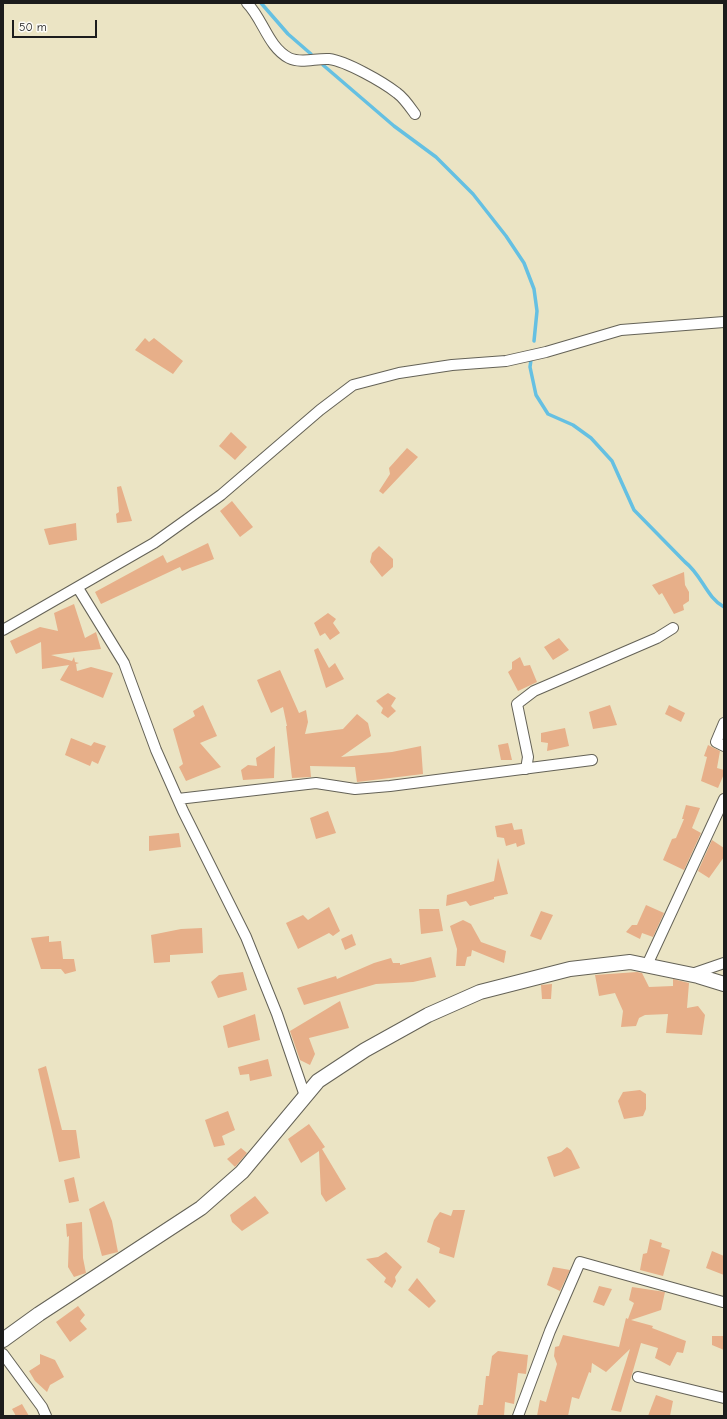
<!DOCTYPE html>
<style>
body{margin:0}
#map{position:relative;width:727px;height:1419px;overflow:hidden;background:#ebe4c4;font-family:"Comic Neue",sans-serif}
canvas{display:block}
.frame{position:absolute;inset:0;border:4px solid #1c1c1c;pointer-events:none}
.scale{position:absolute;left:12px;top:20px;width:85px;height:18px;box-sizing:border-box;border:2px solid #1c1c1c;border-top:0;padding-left:5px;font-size:12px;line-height:14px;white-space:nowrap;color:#1c1c1c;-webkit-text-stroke:3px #fdfcf7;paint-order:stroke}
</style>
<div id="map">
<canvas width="727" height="1419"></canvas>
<div class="frame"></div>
<div class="scale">50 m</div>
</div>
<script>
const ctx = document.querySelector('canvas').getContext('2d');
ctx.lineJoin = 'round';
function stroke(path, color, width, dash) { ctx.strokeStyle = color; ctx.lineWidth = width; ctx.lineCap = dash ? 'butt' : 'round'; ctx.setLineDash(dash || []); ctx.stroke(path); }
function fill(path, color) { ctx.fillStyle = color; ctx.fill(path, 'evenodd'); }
stroke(new Path2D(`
 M261,3l27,31 23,20
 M323,65l71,61 42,31 37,37 33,42 18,27 10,26 3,22 -3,30
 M531,360l-1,7 6,28 12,19 25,11 18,13 21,23 22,49 51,52c17,13 21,35 39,45`), '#65c0e2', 3.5);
fill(new Path2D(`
 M145,338l4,4 5,-4 29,23 -10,13 -38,-24z
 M231,432l16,15 -12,13 -16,-14z
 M407,448l11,9 -35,37 -4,-3 11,-17 -1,-6z
 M121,486l11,35 -15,2 -1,-9 3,-2 -2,-25z
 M232,501l21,26 -13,10 -20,-26z
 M76,523l1,17 -28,5 -5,-16z
 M208,543l6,16 -32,12 -2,-4 -79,37 -6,-12 68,-37 4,8z
 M379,546l14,13v8l-11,10 -12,-15 2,-9z
 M684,572l1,13 4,7v9l-6,4 1,5 -10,4 -12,-21 -3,2 -7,-10z
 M74,604l11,34 11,-6 5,17 -50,6 21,6 2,-4 1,5 4,1 -3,1 1,7 14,-4 22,6 -10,25 -43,-18 9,-15 -27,4 -1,-27 -25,12 -6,-13 30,-14 18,4 -4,-18z
 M328,613l8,6 -3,4 7,10 -10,7 -5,-7 -5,3 -6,-13z
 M559,638l10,12 -16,10 -9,-13z
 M318,648l11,20 6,-5 9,16 -18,9 -12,-38z
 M520,657l4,9 6,-1 7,17 -19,9 -10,-19 4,-3v-7z
 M280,670l19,43 7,-3 2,12 -3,12 38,-5 14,-15 11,9 3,13 -30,21 51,-5 29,-6 2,28 -66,8 -2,-15 -45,-1 1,11 -19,1 -6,-52h1l-4,-19 -12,6 -14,-33z
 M388,693l8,5 -5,8 5,5 -8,7 -7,-5 2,-5 -7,-7z
 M203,705l14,31 -17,7 21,24 -35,14 -7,-14 4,-3 -10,-35 22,-13 -2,-5z
 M610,705l7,20 -24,4 -4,-17z
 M669,705l16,8 -4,9 -16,-8z
 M565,728l4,18 -22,5 1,-8 -7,-1v-9z
 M71,738l20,8 3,-4 12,4 -8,18 -6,-3 -2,5 -25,-11z
 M508,743l4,17h-11l-3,-15z
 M708,745l12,6 -3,17 7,2v4l-6,14 -17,-7 6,-24 -3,-1z
 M275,746l-1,32 -31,2 -2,-10 7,-5 9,1 -1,-8z
 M686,805l14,3 -8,20 9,5 -17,37 -21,-10 9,-21 4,-1 8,-19h-2z
 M328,811l8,22 -20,6 -6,-21z
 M512,823l2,7 8,-1 3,15 -8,3 -1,-4 -10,3 -2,-8 -7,-1 -2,-11z
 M179,833l2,14 -32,4v-15z
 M712,840l12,8v9l-15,21 -11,-7z
 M498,858l10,36 -14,3v2l-24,7 -4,-5 -20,5 1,-11 47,-14z
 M646,905l18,8 -11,24 -11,-4 -2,6 -14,-7 6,-7h5z
 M329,907l11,24 -7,5 -4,-3 -31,16 -12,-26 17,-8 5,5z
 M419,909h20l4,22 -22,3z
 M541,911l12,4 -12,25 -11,-4z
 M463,920l8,4 10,18 25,9 -2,12 -32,-13 -1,6 -4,1 -2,9h-9l1,-17 -7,-23z
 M202,928l1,25 -33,2v7l-16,1 -3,-28 30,-6z
 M352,934l4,11 -11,5 -4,-11z
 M49,936v6l12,-1 2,18h11l2,12 -11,3 -4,-5h-20l-10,-31z
 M431,957l5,20 -23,5 -37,2 -72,21 -7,-17 39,-12 1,3 37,-16 17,-5 2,5h7v2z
 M243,972l4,18 -29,8 -7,-16 8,-7z
 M637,972l5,1 7,14 24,-1v-7l16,4 -2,25 11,-2 7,9 -3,20 -36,-2 2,-19 -23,1 -6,3 -3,8 -15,1 2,-16 -8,-18 -16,3 -4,-21z
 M552,984l-1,15h-9l-1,-14z
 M340,1001l9,27 -40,10 6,16 -5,11 -10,-5 -10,-29z
 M255,1014l5,26 -32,8 -5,-22z
 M268,1059l4,17 -22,5 -1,-7 -9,1 -2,-8z
 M46,1066l16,64h14l4,28 -21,4 -21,-93z
 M640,1090l6,4v15l-3,7 -19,3 -6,-18 5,-9z
 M228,1111l7,19 -13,6 3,9 -11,2 -9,-27z
 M309,1124l16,23 -3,2 24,40 -20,13 -5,-8 -2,-43 -18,12 -13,-24z
 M567,1147l4,3 9,18 -26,9 -7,-20 14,-5z
 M241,1148l6,5 -12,14 -8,-8z
 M74,1177l5,24 -10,2 -5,-23z
 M255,1196l14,17 -27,18 -10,-9 -2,-7z
 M104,1201l8,20 6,31 -16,4 -13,-47z
 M453,1210h12l-11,48 -15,-5 1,-5 -13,-6 7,-22 6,-8 11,4z
 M82,1222l1,36 3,15 -12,4 -6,-10 1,-31 -2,1 -1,-13z
 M650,1239l12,4 -1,4 9,3 -7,26 -23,-6 3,-16 4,-1z
 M712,1251l12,5v19l-18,-7z
 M386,1252l16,15 -7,10 1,4 -4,7 -8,-6 2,-4 -20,-19 12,-2z
 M553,1267l17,3 -10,21 -13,-6z
 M417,1278l19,23 -7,7 -21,-18z
 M599,1286l13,3 -8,17 -11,-4z
 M632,1287l33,5 -4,18 -30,10 22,6 -1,2 34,13 -3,12 -6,-1 -7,14 -15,-8 3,-10 -17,-5 -20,69 -10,-2 19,-61 -24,23 -14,-9 -1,10 -2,-1 -10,27 -7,-2 -4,19h-31l3,-16 6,2 11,-38 -3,-8 1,-9 4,-1 4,-11 56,12 7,-29 2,1 6,-16 -5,-3z
 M78,1306l7,9 -5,6 7,8 -17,13 -14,-20z
 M712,1336h12v14l-12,-5z
 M498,1351l30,4 -2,19 -8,-1 -4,31 -9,-2 -1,14h-27l2,-11h4l3,-29h3l3,-20z
 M40,1354l15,6 9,17 -14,8 -3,7 -12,-11 -6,-10 11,-7z
 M656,1395l17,6 -3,15h-22z
 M22,1404l7,12h-13l-4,-7z`), '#e7af89');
const street = new Path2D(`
 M247,3c16,16 21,44 42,55 12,6 27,0 40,1 17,2 54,23 68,34 7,5 13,14 18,21
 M78,588l46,75 32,87 27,61 63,126 31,77 28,82
 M3,630l151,-87 67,-48 99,-85 33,-25 46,-12 53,-8 54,-4 40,-9 75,-22 103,-8
 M724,723l-8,19 8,4
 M526,769l2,-12 -11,-53 17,-13 123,-53 16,-10
 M178,799l138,-16 39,6 35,-3 202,-26
 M647,965l77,-166
 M692,974l32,-11
 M3,1354l39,53 4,9
 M638,1377l86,21
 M518,1416l32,-85 30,-69 143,40`);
const secondary = new Path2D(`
 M3,1340l36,-26 162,-106 41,-36 76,-91 47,-31 63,-35 52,-23 90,-23 60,-7 68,14 26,8`);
stroke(street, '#646257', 12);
stroke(secondary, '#646257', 16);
stroke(street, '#fff', 10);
stroke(secondary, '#fff', 14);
</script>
